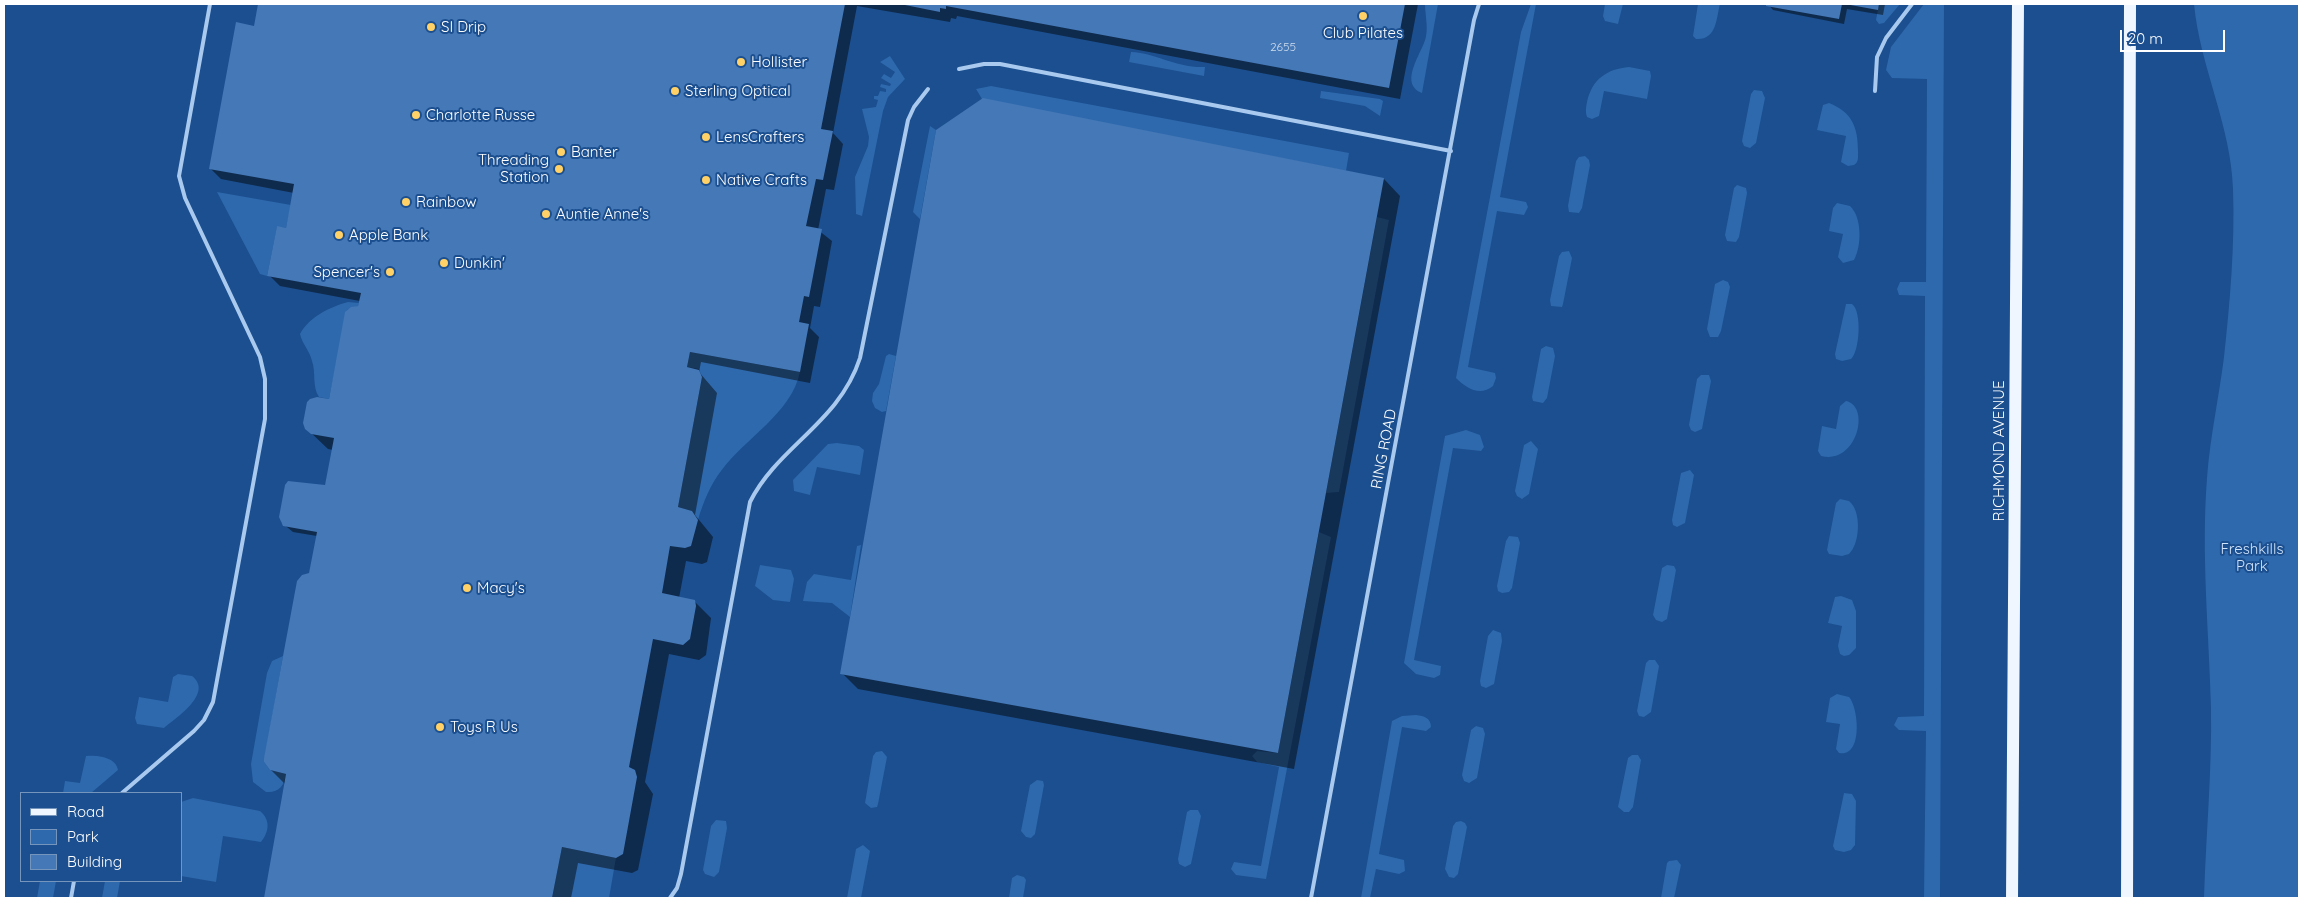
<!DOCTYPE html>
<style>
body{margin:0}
#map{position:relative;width:2303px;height:902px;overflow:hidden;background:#1b4f8f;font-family:Quicksand,sans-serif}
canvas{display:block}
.frame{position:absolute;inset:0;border:5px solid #fff;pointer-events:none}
.legend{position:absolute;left:20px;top:792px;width:162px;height:90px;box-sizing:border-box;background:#1b4f8f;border:1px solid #7695bc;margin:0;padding:6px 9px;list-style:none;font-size:15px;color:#fff}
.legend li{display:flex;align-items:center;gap:10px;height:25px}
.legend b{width:25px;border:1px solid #7695bc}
.scale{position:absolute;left:2120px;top:30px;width:105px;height:22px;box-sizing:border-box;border:2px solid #fff;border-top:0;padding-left:6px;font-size:15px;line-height:18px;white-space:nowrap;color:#fff;-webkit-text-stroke:4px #1b4f8f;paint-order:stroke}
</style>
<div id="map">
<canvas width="2303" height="902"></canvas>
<div class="frame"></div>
<ul class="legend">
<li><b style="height:6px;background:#f0f6ff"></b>Road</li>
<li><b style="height:14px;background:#2e69ad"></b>Park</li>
<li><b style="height:14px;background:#4478b7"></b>Building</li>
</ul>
<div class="scale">20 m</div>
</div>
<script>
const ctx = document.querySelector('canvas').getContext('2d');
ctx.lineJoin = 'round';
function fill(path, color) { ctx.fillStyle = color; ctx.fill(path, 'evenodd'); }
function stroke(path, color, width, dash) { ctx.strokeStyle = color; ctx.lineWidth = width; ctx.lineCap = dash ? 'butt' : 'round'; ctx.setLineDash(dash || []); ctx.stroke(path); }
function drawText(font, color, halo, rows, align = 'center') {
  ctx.font = font + ' Quicksand,sans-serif'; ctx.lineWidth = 4; ctx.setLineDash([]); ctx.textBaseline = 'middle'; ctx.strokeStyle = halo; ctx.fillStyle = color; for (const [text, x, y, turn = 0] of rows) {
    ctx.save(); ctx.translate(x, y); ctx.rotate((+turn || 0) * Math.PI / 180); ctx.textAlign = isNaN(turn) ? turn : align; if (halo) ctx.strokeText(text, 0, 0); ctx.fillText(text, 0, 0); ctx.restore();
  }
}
fill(new Path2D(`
 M1425,4h13l-16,89c-25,-10 2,-42 4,-57 2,-10 -1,-22 -1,-32z
 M1531,4h5l-36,193 26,5 2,5 -4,8 -27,-4 -29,156 27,6 1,5 -3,8c-13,11 -27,2 -37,-8l65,-346z
 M1605,4h18l-5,20 -13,-3 -2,-5z
 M1698,4h22c-4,15 -3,36 -24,35l-3,-3z
 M1879,4h21l-16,19 -5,1 -3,-4z
 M1924,4h20l-4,894h-16l2,-167 -27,-1 -5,-5 4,-8 26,-1 1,-420 -26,-1 -2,-6 3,-7h26l1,-203 -35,-1 -6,-8 5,-23z
 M2194,4h105v894h-95c2,-63 8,-127 7,-190 -2,-77 -10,-153 -4,-230 3,-41 12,-81 17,-121 6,-55 11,-112 9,-168 -2,-64 -33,-122 -39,-185z
 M1131,52c26,1 44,16 74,15l-1,9 -75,-14z
 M890,56l15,23 -17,18 -5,14 -21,105 -6,-2 -1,-37 13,-31 1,-9 -7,-28 14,-2 2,-7 -4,-1v-3h4l2,-5 6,1v-3l-6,-2 1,-3 9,2 1,-2 -10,-6 3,-4 7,4 4,-6 -15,-10z
 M1629,67l21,4 1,5 -4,23 -43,-8 -5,25 -7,3 -5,-2c-2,-5 -1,-10 0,-15 5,-23 20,-33 42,-35z
 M991,86l358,67 -3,18 -364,-72 -6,-10z
 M1754,90l8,1 3,7 -9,45 -6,5 -6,-2 -2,-5 9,-47z
 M1321,91l59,8 3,2 -3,15 -15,-10 -45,-8z
 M1829,103c23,9 29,24 29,48 0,6 1,11 -4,14l-6,1 -7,-4 5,-26 -29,-6 6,-25z
 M930,126l6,4 -16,89 -7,-7z
 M1585,156l4,4 1,5 -8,43 -3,5 -10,-1 -1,-6 8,-45 3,-4z
 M1737,185l9,3 1,5 -8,44 -3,5 -9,-1 -2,-6 9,-47z
 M217,192l74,13 -5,23 -9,-1 -10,49 -7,-2z
 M1837,203l13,3c12,11 12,40 4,54l-11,3 -5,-6 5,-23 -14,-3 4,-23z
 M1377,217l12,3 -50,272 -13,1z
 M1569,251l3,7 -9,46 -1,3 -11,-1 -1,-6 9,-44 3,-4z
 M1723,280l5,2 2,5 -9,44 -3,6h-8l-3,-8 8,-45z
 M348,302l11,1 -1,3 -11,4 -18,89 -10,-2c-7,-10 -3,-25 -7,-36 -2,-10 -10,-17 -12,-27 9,-17 30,-27 48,-32z
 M1846,304h6c10,7 8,47 -1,55l-9,2 -6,-2 -1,-5z
 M1546,346l7,2 2,8 -8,42 -4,5 -10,-2 -1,-4 9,-48z
 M690,352l110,20c-9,42 -55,66 -79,99 -11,14 -18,32 -23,49l-6,-9 -14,-4 24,-130 -3,-8 -12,-2z
 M889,354l7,2 -10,55 -4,1 -7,-4 -3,-7 1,-8 6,-9 7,-28z
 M1701,375h8l2,6 -9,48 -7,3 -4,-2 -2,-5 8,-46z
 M1846,401c25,5 11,64 -25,55l-3,-5 4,-25 14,3 4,-23z
 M1466,430l14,5 4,12 -3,4 -28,-3 -39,212 27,6 -1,9 -6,3 -18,-4 -12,-11 41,-227z
 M1531,441l7,8 -9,45 -7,5 -5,-3 -2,-5 9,-46z
 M837,443l22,3 5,4 -4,25 -43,-8 -7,28 -16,-4 -1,-11 35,-36z
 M1690,470l4,5 -9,48 -8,4 -4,-2 -1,-5 9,-47z
 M1840,499l9,2c13,10 11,43 0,53l-7,2 -13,-2 -2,-4 9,-47z
 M1319,532l12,5 -65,342 -30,-4 -5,-6 3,-7 27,4 18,-99 -22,-5 -5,-6 5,-5 21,2z
 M1509,536l9,1 2,6 -8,45 -3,4 -7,1 -4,-2 -1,-5 9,-45z
 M861,545l-11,72 -18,-14 -29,-2 4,-19 7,-8 37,6 6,-34z
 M760,565l31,5 3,9 -4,23 -17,-2 -18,-14z
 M1667,565l7,1 2,4 -9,49 -5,3 -6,-2 -3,-5 9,-47z
 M1841,596l11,4 4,11v37l-7,7 -5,1 -4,-2 -2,-8 4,-20 -14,-3 7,-26z
 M1493,630l8,3 1,8 -8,43 -8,4 -5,-2 -1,-5 8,-45z
 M283,656l-19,106 6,8 16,4c-2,12 -7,19 -20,18l-13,-10 -2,-18 16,-91 5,-12z
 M1649,660h6l4,6 -8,46 -7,5 -5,-1 -2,-5 9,-48z
 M178,674l14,2c22,17 -16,42 -28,52l-27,-4 -2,-6 4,-21 29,5 5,-25z
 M1837,694l12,3c10,11 14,61 -10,56l-3,-4 4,-25 -14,-2 4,-24z
 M1416,715c8,1 15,3 15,12l-5,4 -24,-4 -23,127 25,6 1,11 -6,3 -23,-5 -6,29h-9l31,-177 10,-5z
 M1476,726l7,2 2,6 -8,44 -8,5 -5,-2 -2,-6 9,-45z
 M882,751l5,6 -9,47 -1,3 -6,1 -6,-5 8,-47 3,-4z
 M1632,755h6l3,5 -8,47 -4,5h-5l-6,-5 10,-49z
 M86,756c11,-1 30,1 32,14l-27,23h-28l2,-12 15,2z
 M1037,780l6,1 1,4 -9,49 -4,4 -5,-1 -5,-6 9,-46z
 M1844,793l8,1 4,7 -1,44 -4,5 -7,2 -9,-2 -2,-4z
 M193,798l67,13c11,9 9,21 1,31l-38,-6 -7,46 -35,-6v-74z
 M1190,810h8l3,6 -10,48 -6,3 -6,-3 -1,-5 9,-47z
 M716,820l10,1 1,7 -8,44 -5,5 -9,-3 -2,-4 8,-44z
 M1461,821l4,2 2,4 -9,47 -4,4 -5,-1 -4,-8 8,-43 3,-4z
 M863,845l7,6 -9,47h-14l9,-49z
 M562,847l54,11 -7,40h-57z
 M1677,860l4,5 -7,33h-13l6,-35 2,-2z
 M1017,875l7,2 2,3 -3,18h-14l3,-20z
 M40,881h16l-3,17h-16z
 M105,881h15l-3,17h-15z`), '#2e69ad');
fill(new Path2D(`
 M260,4h1158l-18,95 -443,-83 -1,3 -5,-1 -1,4 -93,-16 -24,127 10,11 -9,46 -8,-1 -8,41 14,11 -12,66 -6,-1 -4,22 9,9 -9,46 -109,-21 -2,10 18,21 -22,122 18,22 -6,25 -5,2 -16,-3 -7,37 16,4 16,16 -5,37 -7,5 -30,-6 -24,128 8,12 -15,76 -6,3 -54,-10 -7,35h-306l20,-114 -15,-15 47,-233 -24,-4 -12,-10 5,-37 39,2 8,-37 -5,-1 -22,-21 24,-28 33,-91 -3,-8 -80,-15 -11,-11 18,-45 7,-37 -73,-14 -11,-11 45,-141z
 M1768,4h117l-2,11 -36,-6 -3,15 -71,-14z
 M1384,179l16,17 -106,573 -436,-80 -16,-16z`), '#0007');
fill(new Path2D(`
 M258,4h587l-24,125 12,2 -10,49 -7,-1 -10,47 16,3 -13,68 -5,-1 -5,26 10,2 -9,48 -110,-20 -3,15 12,3 3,7 -24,130 14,4 6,9 -7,26 -6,2 -15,-2 -8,47 33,7 1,6 -6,33 -7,6 -30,-6 -24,128 6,3 2,7 -14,77 -7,4 -54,-11 -10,51h-288l22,-124 -16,-4 -6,-8v-4l33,-177 5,-6 7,-2 8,-41 -34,-6 -4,-9 6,-32 3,-4 37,4 9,-47 -23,-4 -6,-5 -2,-6 4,-21 3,-3 7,-2 12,2 16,-87 6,-5 7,-1 3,-13 -94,-17 10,-50 9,2 8,-44 -85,-15 27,-147 18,4z
 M900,4h505l-16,84 -443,-82v3l-6,-1v4z
 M1766,4h76l-3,15 -73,-13z
 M1845,4h34l-1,6z
 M983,98l401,80 -106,575 -438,-79 96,-544z`), '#4478b7');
stroke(new Path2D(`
 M959,69l25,-5h16l451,87
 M1875,91l2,-34 9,-19 26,-34
 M122,793l72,-62 10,-11 9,-18 52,-283v-40l-5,-22 -75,-159 -6,-22 31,-172
 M71,898l3,-17
 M670,898l7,-10 4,-14 69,-372c28,-56 89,-79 110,-144l48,-238 6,-13 14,-18
 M1311,898l163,-878 5,-16`), '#a9c9ee', 4);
stroke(new Path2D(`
 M2012,898l6,-894
 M2127,898l3,-894`), '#f0f6ff', 12);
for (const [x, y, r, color] of [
 [1363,16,5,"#ffd166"],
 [431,27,5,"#ffd166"],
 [741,62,5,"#ffd166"],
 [675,91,5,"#ffd166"],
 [416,115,5,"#ffd166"],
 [706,137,5,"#ffd166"],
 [561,152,5,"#ffd166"],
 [559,169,5,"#ffd166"],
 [706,180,5,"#ffd166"],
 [406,202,5,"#ffd166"],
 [546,214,5,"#ffd166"],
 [339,235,5,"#ffd166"],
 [444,263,5,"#ffd166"],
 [390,272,5,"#ffd166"],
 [467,588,5,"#ffd166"],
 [440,727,5,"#ffd166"]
]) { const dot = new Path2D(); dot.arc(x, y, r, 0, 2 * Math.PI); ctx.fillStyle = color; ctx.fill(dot); stroke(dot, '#1b4f8f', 2); }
drawText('12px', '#d0dded', null, [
 ["2655",1283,47]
]);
drawText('15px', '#fff', '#1b4f8f', [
 ["SI Drip",441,27],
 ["Club Pilates",1363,33,"center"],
 ["Hollister",751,62],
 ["Sterling Optical",685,91],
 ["Charlotte Russe",426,115],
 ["LensCrafters",716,137],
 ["Banter",571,152],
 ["Threading",549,160,"right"],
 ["Station",549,177,"right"],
 ["Native Crafts",716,180],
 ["Rainbow",416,202],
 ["Auntie Anne's",556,214],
 ["Apple Bank",349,235],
 ["Dunkin'",454,263],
 ["Spencer's",380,272,"right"],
 ["Macy's",477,588],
 ["Toys R Us",450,727]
], 'left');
drawText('15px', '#fff', '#1b4f8f', [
 ["RING ROAD",1384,449,-79],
 ["RICHMOND AVENUE",1999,451,-90]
]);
drawText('15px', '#cfe3fa', '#1b4f8f', [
 ["Freshkills",2252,549],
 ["Park",2252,566]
]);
</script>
